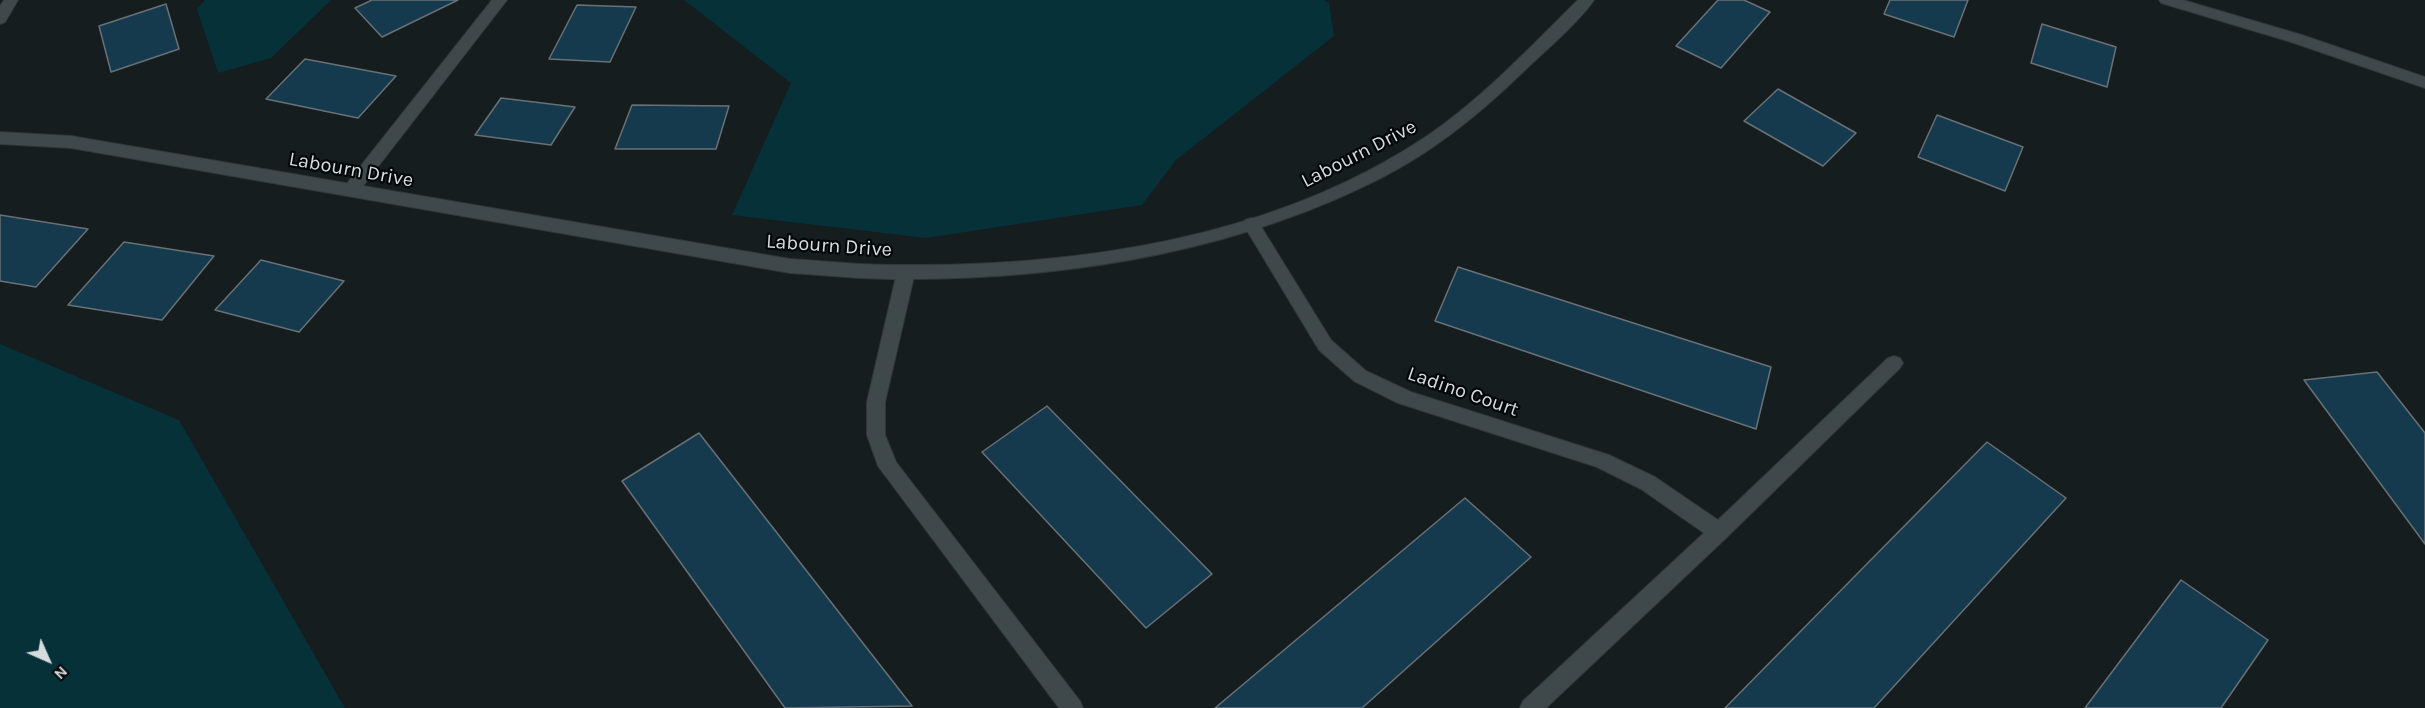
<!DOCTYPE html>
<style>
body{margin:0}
#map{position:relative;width:2425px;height:708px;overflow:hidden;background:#151d1f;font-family:Karla,sans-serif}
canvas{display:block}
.north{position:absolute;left:18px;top:630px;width:60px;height:60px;-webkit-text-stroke:4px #040708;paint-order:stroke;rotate:135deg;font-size:16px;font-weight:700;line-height:24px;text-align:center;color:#d6dbdd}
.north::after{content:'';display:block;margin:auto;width:21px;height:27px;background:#d6dbdd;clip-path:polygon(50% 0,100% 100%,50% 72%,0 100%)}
</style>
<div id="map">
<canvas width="2425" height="708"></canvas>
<div class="north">N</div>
</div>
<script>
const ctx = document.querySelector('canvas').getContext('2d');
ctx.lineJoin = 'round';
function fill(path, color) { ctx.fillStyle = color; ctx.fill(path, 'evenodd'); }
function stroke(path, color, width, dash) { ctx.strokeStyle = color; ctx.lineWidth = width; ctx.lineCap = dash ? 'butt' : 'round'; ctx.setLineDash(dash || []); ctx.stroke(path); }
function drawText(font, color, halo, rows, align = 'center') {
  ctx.font = font + ' Karla,sans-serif'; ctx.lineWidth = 4.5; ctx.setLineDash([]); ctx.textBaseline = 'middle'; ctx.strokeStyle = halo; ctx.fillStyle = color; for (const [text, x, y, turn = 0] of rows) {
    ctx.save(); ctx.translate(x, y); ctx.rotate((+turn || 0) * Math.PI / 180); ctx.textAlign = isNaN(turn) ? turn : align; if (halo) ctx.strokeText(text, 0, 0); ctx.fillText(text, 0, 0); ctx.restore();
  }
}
fill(new Path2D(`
 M205,0h126l-60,58 -53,15 -21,-64z
 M684,0h640l5,3 5,33 -158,124 -34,45 -216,33 -194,-23 59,-132z
 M0,344l179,76 166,288h-345z`), '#063139');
const building = new Path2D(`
 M372,0h86l-76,37 -27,-29z
 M1718,0h26l26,12 -49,56 -45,-22z
 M1890,0h78l-14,37 -70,-23z
 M166,4l13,45 -68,23 -12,-46z
 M577,5l59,2 -26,55 -61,-3z
 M2042,24l74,23 -9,40 -76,-24z
 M305,59l91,17 -38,42 -92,-19z
 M1778,89l78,44 -33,33 -79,-45z
 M501,98l74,9 -24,38 -76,-10z
 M632,105l97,1 -13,43h-101z
 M1937,115l86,32 -18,44 -87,-34z
 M0,215l88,14 -52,58 -36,-6z
 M124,242l90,14 -52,64 -94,-15z
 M261,260l83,21 -45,51 -84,-22z
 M1458,267l313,100 -15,62 -321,-108z
 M2377,372l48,61v111l-121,-164z
 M1047,406l165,168 -66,54 -164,-176z
 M699,433l213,273 -127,2 -163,-227z
 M1987,442l79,56 -192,210h-149z
 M1465,498l66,59 -169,151h-147z
 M2181,580l87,60 -47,68h-136z`);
fill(building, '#15394d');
stroke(building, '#697176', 1.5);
const service = new Path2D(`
 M492,0h15l-151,195h-12l-2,-4 2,-4z
 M1251,218l6,2 74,120 35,31 45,21 198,63 46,22 63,43 170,-162 6,-2 6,2 3,5 -3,5 -174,170 -180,170h-26l3,-7 181,-168 -63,-44 -44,-22 -199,-64 -44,-22 -35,-31 -76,-126 2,-4z
 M906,265l6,2 3,5 -30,130v33l11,27 184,239 3,7h-24l-181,-242 -11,-31v-33l30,-130 3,-5z`);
const minor = new Path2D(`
 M4,0h14l-13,22 -5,2v-18z
 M1578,0h16c-15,22 -50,52 -70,71 -43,42 -91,81 -145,108 -149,75 -320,101 -485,100 -35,0 -69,-4 -104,-6l-719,-125 -71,-4v-12l71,4 719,123c35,2 69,6 104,6 182,2 379,-26 533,-129 56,-38 103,-89 151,-136z
 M2159,0h24l119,35 123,42v11l-134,-46 -130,-39z`);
stroke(service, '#313638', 2);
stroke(minor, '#313638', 2);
fill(service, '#3f494b');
fill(minor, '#3f494b');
drawText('20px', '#d6dbdd', '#040708', [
 ["Labourn Drive",1359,154,-27],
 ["Labourn Drive",351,170,10],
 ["Labourn Drive",829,246,4],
 ["Ladino Court",1463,392,19]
]);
</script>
